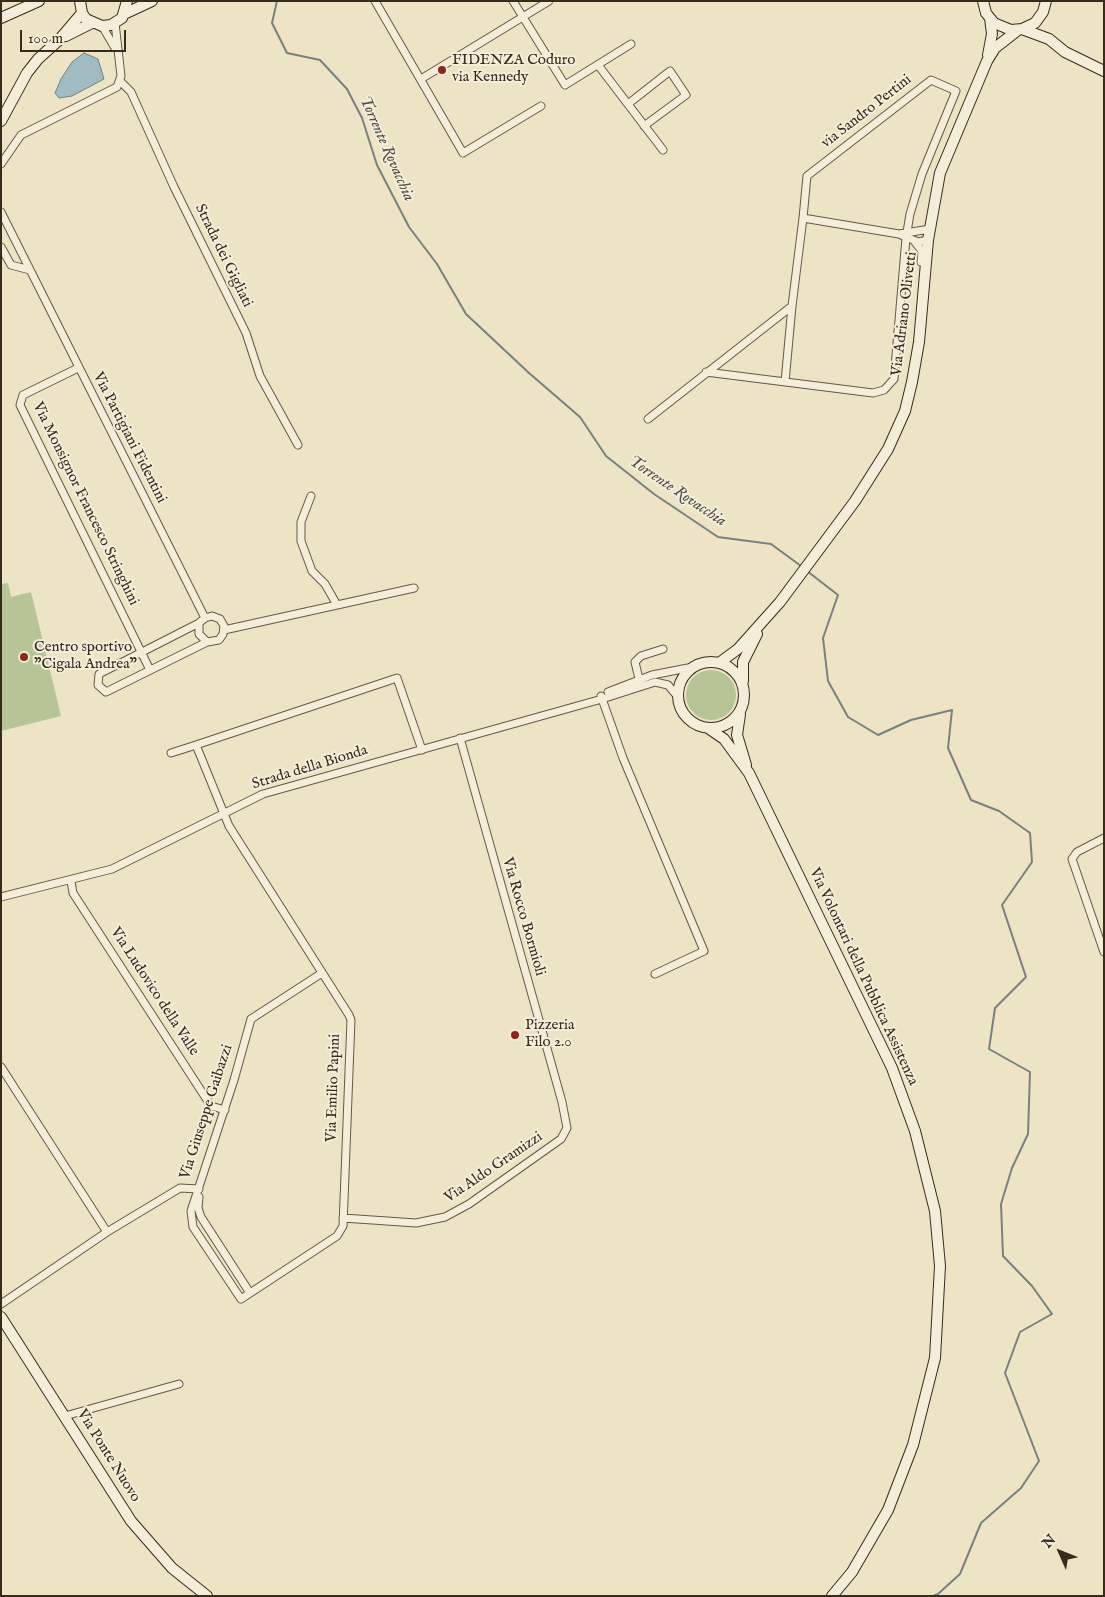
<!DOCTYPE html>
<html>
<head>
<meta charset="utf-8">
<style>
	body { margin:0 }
	#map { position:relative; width:1105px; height:1597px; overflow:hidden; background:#ede3c5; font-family:"IM FELL English",serif }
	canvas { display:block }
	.frame { position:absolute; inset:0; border:2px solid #392a1e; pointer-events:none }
	.north { position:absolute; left:1035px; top:1527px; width:50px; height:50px; -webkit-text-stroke:4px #f3edd9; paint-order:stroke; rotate:314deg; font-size:14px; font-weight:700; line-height:20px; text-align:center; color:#392a1e }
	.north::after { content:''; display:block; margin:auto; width:18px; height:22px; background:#392a1e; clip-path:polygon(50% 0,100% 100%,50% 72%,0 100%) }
	.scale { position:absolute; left:20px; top:30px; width:106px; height:22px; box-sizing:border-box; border:2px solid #392a1e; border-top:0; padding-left:6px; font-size:15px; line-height:18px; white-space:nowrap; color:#392a1e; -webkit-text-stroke:4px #f3edd9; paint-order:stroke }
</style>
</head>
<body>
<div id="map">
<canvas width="1105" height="1597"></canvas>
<div class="frame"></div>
<div class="north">N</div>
<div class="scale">100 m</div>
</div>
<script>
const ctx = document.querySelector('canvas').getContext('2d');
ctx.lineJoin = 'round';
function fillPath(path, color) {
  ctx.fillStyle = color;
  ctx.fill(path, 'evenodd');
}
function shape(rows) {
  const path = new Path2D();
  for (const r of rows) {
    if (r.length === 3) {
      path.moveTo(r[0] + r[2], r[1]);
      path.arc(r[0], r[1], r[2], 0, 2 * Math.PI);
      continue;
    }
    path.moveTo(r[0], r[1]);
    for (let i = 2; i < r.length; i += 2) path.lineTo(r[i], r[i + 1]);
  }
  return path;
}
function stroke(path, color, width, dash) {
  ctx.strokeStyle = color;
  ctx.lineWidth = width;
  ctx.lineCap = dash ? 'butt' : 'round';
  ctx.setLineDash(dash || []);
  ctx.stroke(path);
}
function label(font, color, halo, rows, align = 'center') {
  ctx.font = font + ' "IM FELL English",serif';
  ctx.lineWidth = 4;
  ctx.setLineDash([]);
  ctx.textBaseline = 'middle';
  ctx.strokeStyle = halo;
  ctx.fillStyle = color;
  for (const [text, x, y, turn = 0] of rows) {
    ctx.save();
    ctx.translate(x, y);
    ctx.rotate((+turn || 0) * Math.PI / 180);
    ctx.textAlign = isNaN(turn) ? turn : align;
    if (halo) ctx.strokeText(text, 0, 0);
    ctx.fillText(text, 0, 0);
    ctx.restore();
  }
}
fillPath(shape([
	[8,583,11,597,31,592,61,716,1,731,1,584],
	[711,695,25]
]), '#b6c496');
const water = shape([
	[84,53,98,59,104,79,72,96,59,98,55,93,61,79,72,62,84,53]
]);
fillPath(water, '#a0bbc1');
stroke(water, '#778180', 1);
stroke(shape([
	[277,1,272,23,287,53,320,60,347,89,362,118,377,165,409,227,437,264,466,314,529,373,580,417,606,456,654,494,718,537,771,544,801,566],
	[807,571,838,595,823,638,828,681,848,717,878,735,911,720,952,710,948,748,971,800,999,811,1030,833,1032,862,1002,905,1026,977,995,1008,989,1049,1030,1072,1028,1134,1012,1168,1001,1204,1003,1256,1032,1286,1052,1314,1020,1332,1005,1373,1039,1461,1021,1488,981,1523,960,1574,938,1594,933,1596]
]), '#778180', 2);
const street = shape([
	[375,1,463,153,541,106],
	[513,1,565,85,631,44],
	[102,26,115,48],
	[598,65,663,150],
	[421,79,549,1],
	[120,81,131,92,174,187,246,333,260,376,298,445],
	[628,104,670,71,686,95,644,126],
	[1,164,21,135,117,87,121,76,115,23],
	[1,212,205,618],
	[928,240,918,242,899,234,930,229],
	[915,242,922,251,921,262],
	[1,247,11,265,30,270],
	[78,368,23,395,20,405,150,670],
	[706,372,873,393,884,390,894,379,906,238,910,214,922,174,956,91,931,80,807,176,803,218],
	[785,382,792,306],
	[648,419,792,306,803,218,899,234],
	[311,496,301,522,301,541,312,571,325,584,337,605],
	[199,623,199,634,207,642,219,640,223,634,224,626,220,619,212,616,205,618,199,623,99,674,98,685,106,692,207,642],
	[224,630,414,588],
	[640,683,635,662,641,656,663,649],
	[608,692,652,675,693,667],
	[601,696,623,758,704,951,655,974],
	[171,753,196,745],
	[1104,838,1077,852,1072,859,1104,952],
	[71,881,73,893,211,1106,225,1110],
	[1,897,112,869,263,794,602,699,655,682,668,685,678,697],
	[322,973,251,1019,234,1080,191,1211,193,1227,241,1299,337,1236,343,1226,351,1020,349,1015,229,826,196,745,397,678,422,750],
	[1,1067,107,1232],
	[199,1197,198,1208,201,1217,250,1293],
	[343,1218,416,1223,445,1217,469,1204,561,1139,567,1128,562,1102,460,738],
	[1,1304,107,1232,180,1188,199,1189],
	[65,1416,179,1384]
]);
const secondary = shape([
	[80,1,82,13,86,19,102,26,111,25,122,18,127,1],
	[983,1,986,13,994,23,1011,30,1022,29,1035,23,1043,12,1046,1],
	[124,14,152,1],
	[1,18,39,1],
	[1022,29,1049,39,1065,52,1104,71],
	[66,36,92,23],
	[988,55,992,34,990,18],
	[1,121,27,73,38,59,59,40,82,13],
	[711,695,33],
	[719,663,738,649,780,602,855,501,888,449,905,411,912,382,919,342,928,240,940,173,987,61,995,48,1018,30],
	[743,681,743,662,757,634],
	[740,714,737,735,746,765],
	[708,728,724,739,749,773,892,1068,915,1131,935,1211,940,1266,935,1358,913,1445,888,1510,852,1572,832,1596],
	[1,1317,131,1521,172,1568,207,1596]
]);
stroke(street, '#665848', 9);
stroke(secondary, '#392a1e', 12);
stroke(street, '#f3edd9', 7);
stroke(secondary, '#f3edd9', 10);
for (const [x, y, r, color] of [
	[442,70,5,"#8f2418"],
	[24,657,5,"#8f2418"],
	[515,1035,5,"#8f2418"]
]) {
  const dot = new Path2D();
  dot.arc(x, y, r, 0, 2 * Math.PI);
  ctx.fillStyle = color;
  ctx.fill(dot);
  stroke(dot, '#f3edd9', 2);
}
label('15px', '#392a1e', '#f3edd9', [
	["FIDENZA Coduro",452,61],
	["via Kennedy",452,78],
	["Centro sportivo",34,648],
	["\"Cigala Andrea\"",34,665],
	["Pizzeria",525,1026],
	["Filo 2.0",525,1043]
], 'left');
label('15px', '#392a1e', '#f3edd9', [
	["via Sandro Pertini",867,112,-38],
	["Strada dei Gigliati",223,256,64],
	["Via Adriano Olivetti",905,314,-83],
	["Via Partigiani Fidentini",129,438,63],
	["Via Monsignor Francesco Stringhini",85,504,64],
	["Strada della Bionda",310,768,-17],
	["Via Rocco Bormioli",523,917,74],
	["Via Volontari della Pubblica Assistenza",863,977,65],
	["Via Ludovico della Valle",154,992,57],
	["Via Emilio Papini",334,1088,-88],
	["Via Giuseppe Gaibazzi",207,1112,-72],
	["Via Aldo Gramizzi",494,1168,-34],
	["Via Ponte Nuovo",108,1456,58]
]);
label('italic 16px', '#534e47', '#f3edd9', [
	["Torrente Rovacchia",386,149,66],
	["Torrente Rovacchia",677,492,34]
]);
</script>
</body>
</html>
